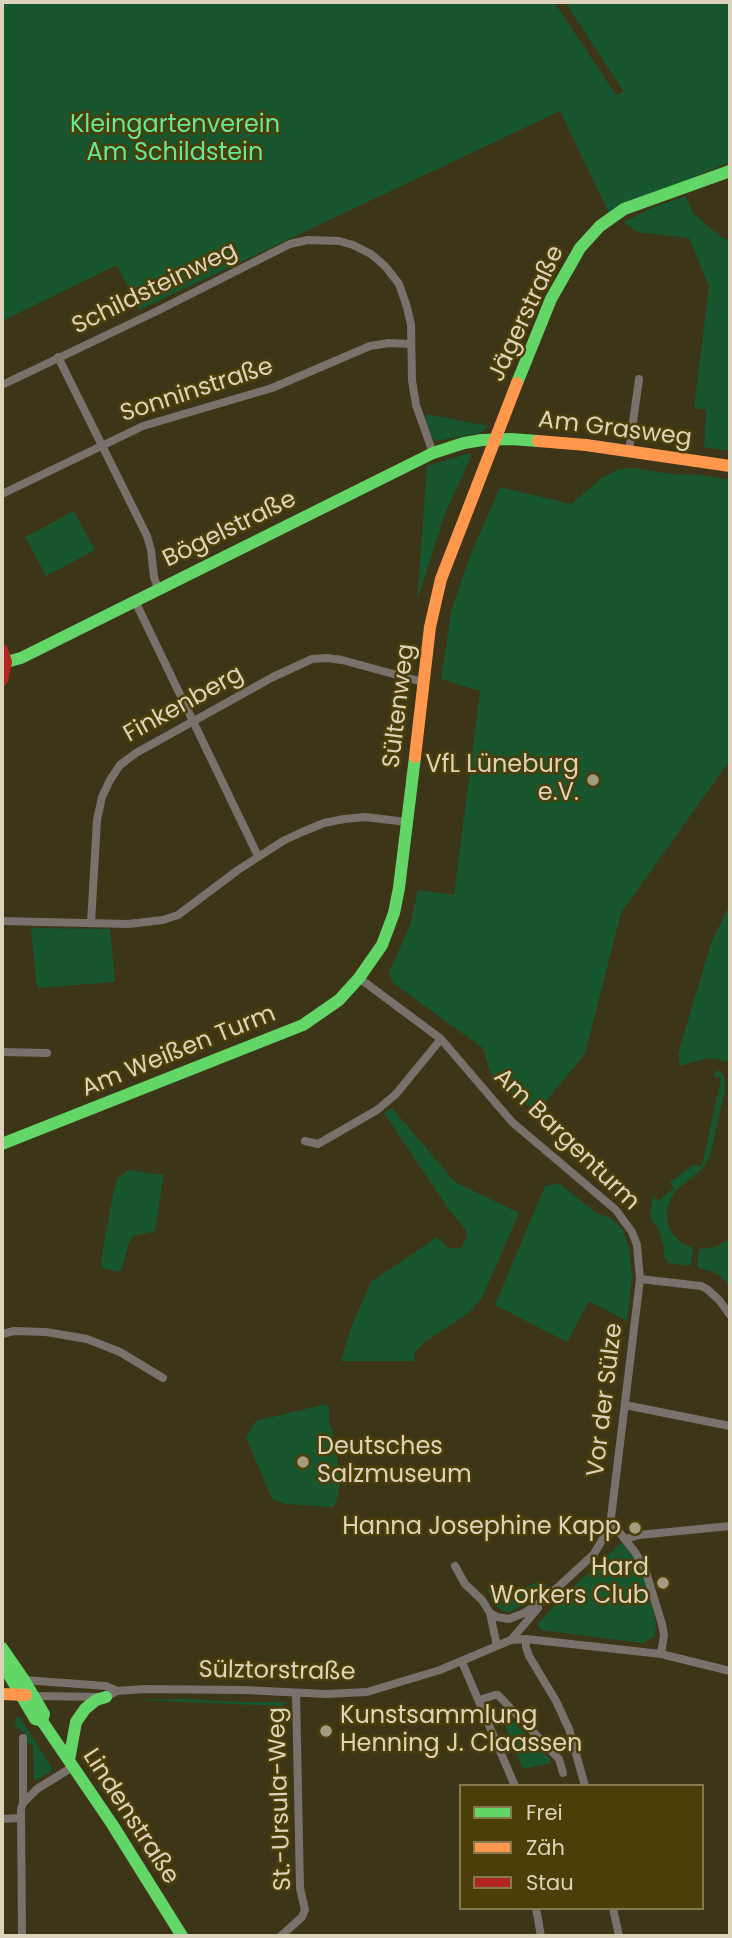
<!DOCTYPE html>
<html>
<head>
<meta charset="utf-8">
<style>
	body { margin:0 }
	#map { position:relative; width:732px; height:1938px; overflow:hidden; background:#3d3517; font-family:Poppins,sans-serif }
	canvas { display:block }
	.frame { position:absolute; inset:0; border:4px solid #dbd3ba; pointer-events:none }
	.legend { position:absolute; left:459px; top:1784px; width:245px; height:126px; box-sizing:border-box; background:#4c3e08; border:2px solid #857a4f; margin:0; padding:9px 12px; list-style:none; font-size:21px; color:#dbd3ba }
	.legend li { display:flex; align-items:center; gap:14px; height:35px }
	.legend b { width:35px; border:2px solid #857a4f }
</style>
</head>
<body>
<div id="map">
<canvas width="732" height="1938"></canvas>
<div class="frame"></div>
<ul class="legend">
<li><b style="height:9px;background:#63d668"></b>Frei</li>
<li><b style="height:9px;background:#ff974d"></b>Zäh</li>
<li><b style="height:9px;background:#b3261e"></b>Stau</li>
</ul>
</div>
<script>
const ctx = document.querySelector('canvas').getContext('2d');
ctx.lineJoin = 'round';
function fillPath(path, color) {
  ctx.fillStyle = color;
  ctx.fill(path, 'evenodd');
}
function shape(rows) {
  const path = new Path2D();
  for (const r of rows) {
    path.moveTo(r[0], r[1]);
    for (let i = 2; i < r.length; i += 2) path.lineTo(r[i], r[i + 1]);
  }
  return path;
}
function stroke(path, color, width, dash) {
  ctx.strokeStyle = color;
  ctx.lineWidth = width;
  ctx.lineCap = dash ? 'butt' : 'round';
  ctx.setLineDash(dash || []);
  ctx.stroke(path);
}
function label(font, color, halo, rows, align = 'center') {
  ctx.font = font + ' Poppins,sans-serif';
  ctx.lineWidth = 5;
  ctx.setLineDash([]);
  ctx.textBaseline = 'middle';
  ctx.strokeStyle = halo;
  ctx.fillStyle = color;
  for (const [text, x, y, turn = 0] of rows) {
    ctx.save();
    ctx.translate(x, y);
    ctx.rotate((+turn || 0) * Math.PI / 180);
    ctx.textAlign = isNaN(turn) ? turn : align;
    if (halo) ctx.strokeText(text, 0, 0);
    ctx.fillText(text, 0, 0);
    ctx.restore();
  }
}
fillPath(shape([
	[2,2,554,2,616,95,624,92,565,2,730,2,730,162,609,213,560,111,139,310,117,265,2,321],
	[686,196,693,213,721,237,730,242,730,451,704,447,706,410,694,408,709,286,689,238,637,232,624,222,654,207],
	[427,414,432,415,488,426,480,433,436,441,432,438,425,418],
	[470,453,471,457,445,513,417,601,427,466],
	[634,468,670,474,701,475,730,480,730,760,621,913,585,1054,536,1113,491,1075,483,1048,393,983,389,973,410,925,418,890,454,895,480,691,441,679,451,612,470,556,500,487,571,504,602,478,619,469],
	[74,511,95,550,46,576,25,537],
	[730,904,730,1062,709,1058,680,1066,678,1054,711,943],
	[31,928,110,929,115,982,37,988],
	[716,1071,720,1071,724,1076,725,1090,710,1157,701,1170,674,1192,667,1209,668,1225,673,1234,681,1243,693,1248,691,1264,688,1266,669,1263,664,1257,664,1247,659,1230,650,1216,653,1195,658,1201,674,1188,670,1182,693,1165,702,1166,721,1078,714,1076],
	[392,1108,455,1182,519,1213,481,1300,467,1314,423,1343,415,1353,414,1361,341,1361,352,1325,371,1282,437,1237,448,1248,456,1248,462,1247,467,1237,466,1230,450,1211,384,1113],
	[128,1170,164,1175,155,1231,133,1236,129,1243,122,1268,119,1272,102,1268,101,1259,113,1195,117,1179],
	[559,1183,596,1213,611,1218,623,1230,629,1248,632,1276,627,1321,589,1301,567,1342,495,1305,545,1186],
	[730,1238,730,1285,729,1285,716,1273,699,1268,697,1265,699,1249,716,1247],
	[326,1404,329,1407,329,1425,333,1431,334,1453,337,1455,340,1481,337,1499,333,1507,285,1504,272,1499,246,1437,256,1421],
	[621,1543,627,1545,642,1569,656,1623,655,1636,643,1643,541,1630,538,1624,561,1598],
	[537,1582,547,1585,527,1603,509,1612,503,1611,498,1608,486,1589,505,1591,521,1589],
	[186,1699,242,1702,288,1702,281,1706,136,1700],
	[19,1716,52,1768,51,1772,34,1781,33,1744,25,1743,25,1733,16,1727,15,1722,16,1718],
	[513,1721,550,1759,550,1763,523,1769,505,1725]
]), '#18562f');
stroke(shape([
	[58,357,147,536,151,550,154,577,158,589],
	[2,385,155,312,290,244,308,240,339,241,353,245,371,254,385,266,399,284,407,307,411,325,412,380,416,405,433,453],
	[629,451,639,379],
	[2,494,143,426,272,388,370,346,389,343,411,344],
	[135,601,258,856],
	[2,921,128,924,163,920,178,915,238,870,283,841,302,832,324,823,344,819,365,817,407,822],
	[91,923,97,820,102,797,110,780,120,765,136,753,273,677,312,659,327,658,342,660,423,682],
	[359,978,441,1039,512,1122,616,1210,632,1232,637,1245,640,1279,610,1526,594,1554,545,1599,524,1613,509,1619,497,1617,490,1613],
	[2,1052,47,1053],
	[305,1141,318,1144,377,1110,396,1094,441,1039],
	[640,1279,701,1286,707,1289,719,1300,730,1315],
	[2,1334,14,1331,46,1332,87,1339,120,1352,163,1378],
	[625,1405,730,1426],
	[610,1526,620,1533,635,1552,645,1569,662,1624,664,1635,661,1654],
	[625,1539,639,1535,730,1526],
	[455,1566,465,1584,482,1600,490,1613,497,1646],
	[526,1639,526,1647,529,1656,556,1701,569,1729,585,1786],
	[511,1640,538,1608],
	[462,1662,515,1786],
	[24,1680,106,1686,117,1691],
	[33,1696,106,1697,117,1691,144,1689,244,1690,326,1694,367,1692,440,1670,511,1640,526,1639,661,1654,730,1671],
	[479,1700,495,1695,498,1695,559,1759,563,1773],
	[23,1803,37,1789,74,1766],
	[2,1819,21,1818],
	[536,1908,541,1936],
	[613,1908,619,1936],
	[22,1936,21,1809,23,1803,23,1738],
	[281,1936,302,1917,305,1910,300,1888,296,1693]
]), '#78716c', 8);
stroke(shape([
	[517,383,551,299,580,248,600,226,624,209,730,171],
	[6,662,21,658,433,453,464,443,482,440,511,439,538,441],
	[2,1144,303,1025,339,1000,359,978,382,945,394,913,399,888,415,757],
	[2,1648,24,1680,44,1714,42,1721,112,1824,182,1936],
	[2,1663,35,1719,42,1721],
	[69,1760,76,1722,85,1709,96,1700,106,1697]
]), '#63d668', 12);
stroke(shape([
	[538,441,586,445,730,466],
	[415,757,430,627,441,579,517,383],
	[2,1694,26,1695]
]), '#ff974d', 12);
stroke(shape([
	[2,650,6,662,2,680]
]), '#b3261e', 12);
for (const [x, y, r, color] of [
	[593,780,7,"#a49c81"],
	[303,1462,7,"#a49c81"],
	[635,1528,7,"#a49c81"],
	[663,1583,7,"#a49c81"],
	[326,1731,7,"#a49c81"]
]) {
  const dot = new Path2D();
  dot.arc(x, y, r, 0, 2 * Math.PI);
  ctx.fillStyle = color;
  ctx.fill(dot);
  stroke(dot, '#4c3e08', 2.5);
}
label('24px', '#64e798', '#4c3e08', [
	["Kleingartenverein",175,126],
	["Am Schildstein",175,154]
]);
label('24px', '#dbd3ba', '#4c3e08', [
	["Schildsteinweg",155,289,-26],
	["Jägerstraße",527,314,-65],
	["Sonninstraße",197,391,-18],
	["Am Grasweg",615,430,7],
	["Bögelstraße",230,530,-26],
	["Finkenberg",184,705,-29],
	["Sültenweg",400,706,-83],
	["Am Weißen Turm",179,1052,-22],
	["Am Bargenturm",566,1140,44],
	["Vor der Sülze",606,1400,-83],
	["Sülztorstraße",277,1672,1],
	["St.-Ursula-Weg",281,1799,-92],
	["Lindenstraße",130,1817,57]
]);
label('24px', '#dbd3ba', '#4c3e08', [
	["VfL Lüneburg",579,766],
	["e.V.",579,794],
	["Deutsches",317,1448,"left"],
	["Salzmuseum",317,1476,"left"],
	["Hanna Josephine Kapp",621,1528],
	["Hard",649,1569],
	["Workers Club",649,1597],
	["Kunstsammlung",340,1717,"left"],
	["Henning J. Claassen",340,1745,"left"]
], 'right');
</script>
</body>
</html>
